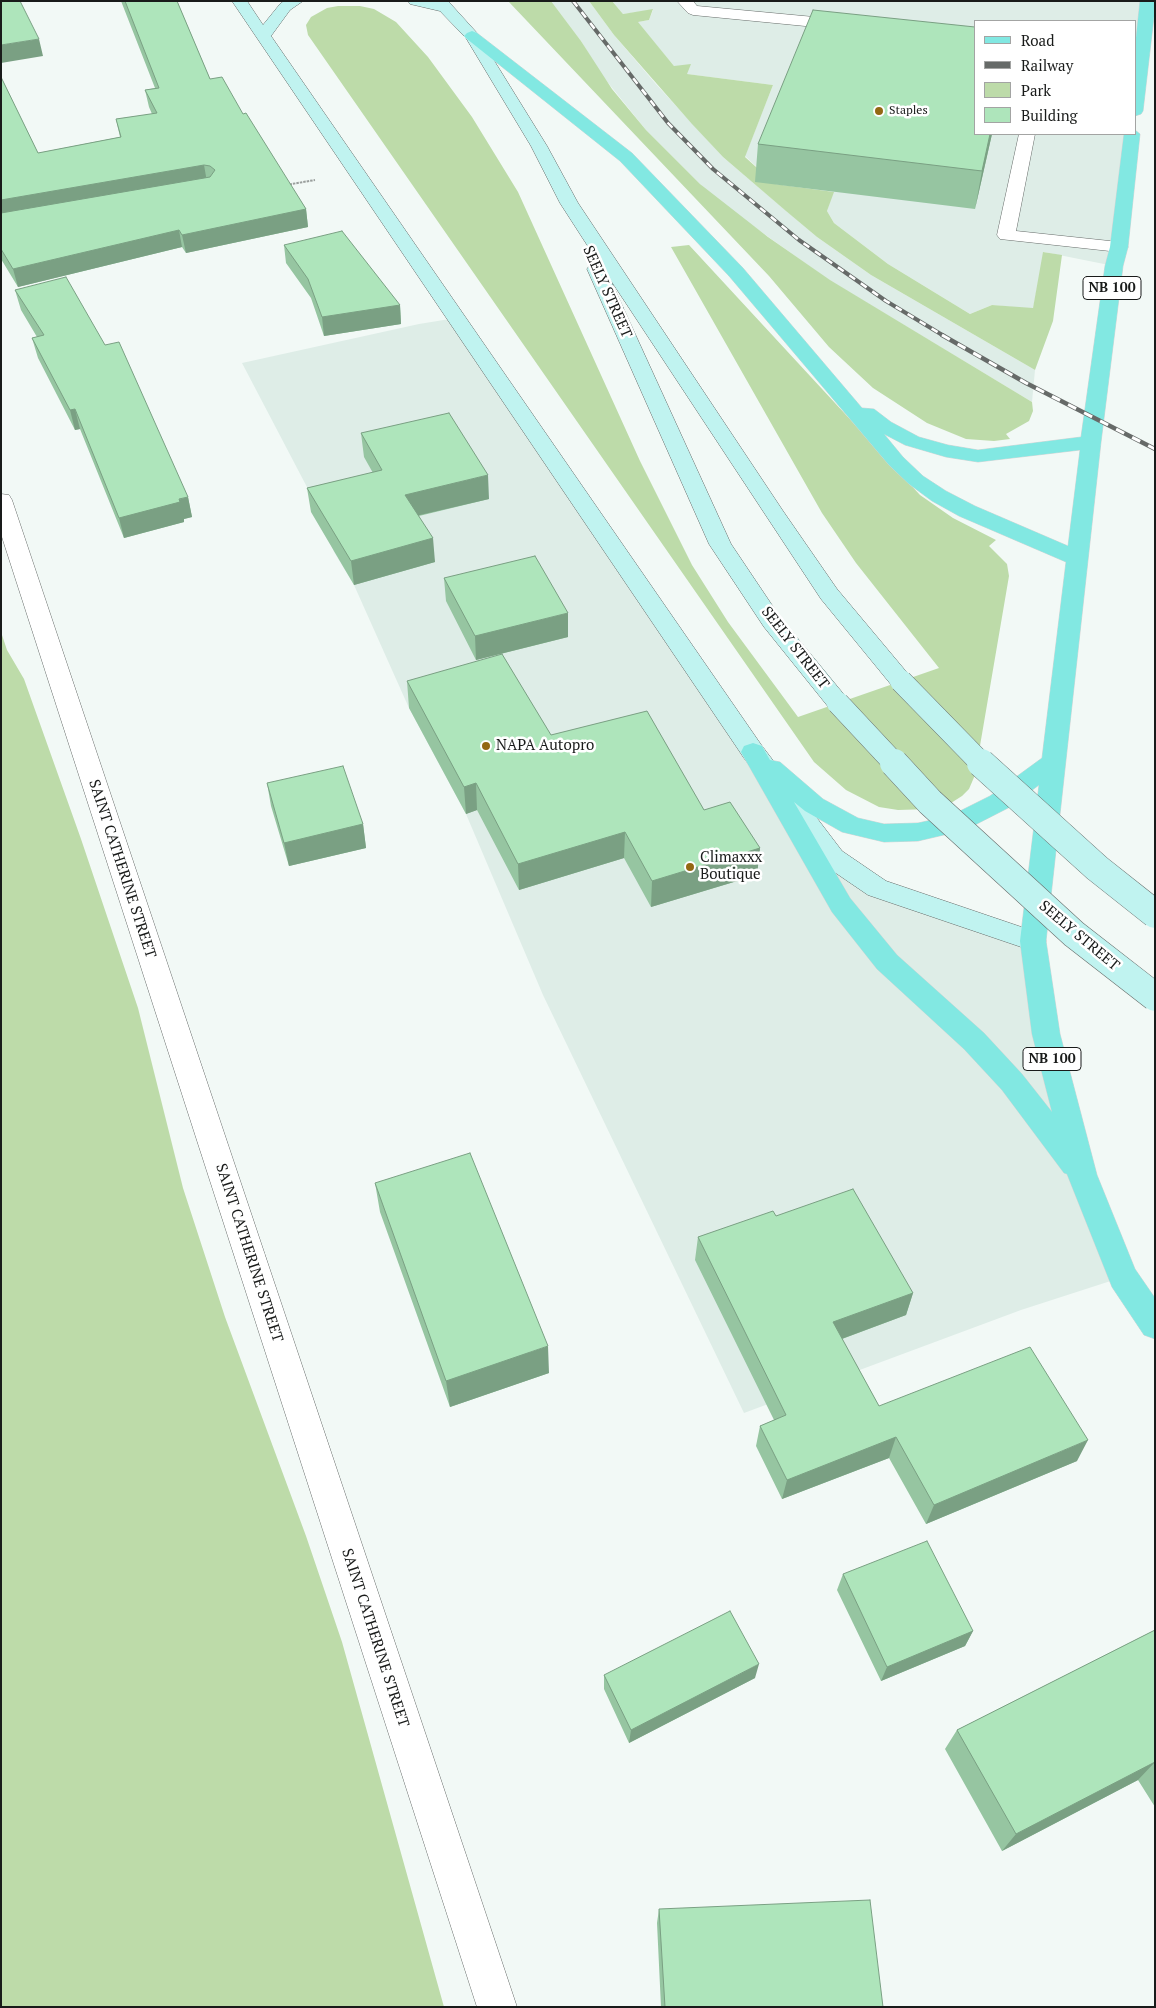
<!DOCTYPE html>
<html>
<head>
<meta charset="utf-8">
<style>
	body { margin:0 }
	#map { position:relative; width:1156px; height:2008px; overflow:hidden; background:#f2f9f6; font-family:"PT Serif",serif }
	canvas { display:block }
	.frame { position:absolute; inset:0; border:2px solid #191b1a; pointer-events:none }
	.legend { position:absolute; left:974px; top:20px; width:162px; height:115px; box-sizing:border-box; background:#fff; border:1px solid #a3a4a3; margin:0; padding:6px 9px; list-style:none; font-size:15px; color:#191b1a }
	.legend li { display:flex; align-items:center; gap:10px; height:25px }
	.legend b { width:25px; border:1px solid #a3a4a3 }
</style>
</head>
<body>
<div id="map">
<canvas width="1156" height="2008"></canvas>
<div class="frame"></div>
<ul class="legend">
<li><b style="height:6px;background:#82e8e2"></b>Road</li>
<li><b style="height:6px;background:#666a68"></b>Railway</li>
<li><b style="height:14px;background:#bddba9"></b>Park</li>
<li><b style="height:14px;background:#aee5bb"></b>Building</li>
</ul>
</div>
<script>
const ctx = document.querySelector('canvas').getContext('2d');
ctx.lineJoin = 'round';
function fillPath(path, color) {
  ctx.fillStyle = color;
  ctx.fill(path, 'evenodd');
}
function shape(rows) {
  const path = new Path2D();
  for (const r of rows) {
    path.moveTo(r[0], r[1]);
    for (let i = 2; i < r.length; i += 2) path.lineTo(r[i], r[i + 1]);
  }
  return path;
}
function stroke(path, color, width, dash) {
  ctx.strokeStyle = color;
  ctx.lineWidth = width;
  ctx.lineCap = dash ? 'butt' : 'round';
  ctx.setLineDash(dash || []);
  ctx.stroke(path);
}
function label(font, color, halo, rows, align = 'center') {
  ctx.font = font + ' "PT Serif",serif';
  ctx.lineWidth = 5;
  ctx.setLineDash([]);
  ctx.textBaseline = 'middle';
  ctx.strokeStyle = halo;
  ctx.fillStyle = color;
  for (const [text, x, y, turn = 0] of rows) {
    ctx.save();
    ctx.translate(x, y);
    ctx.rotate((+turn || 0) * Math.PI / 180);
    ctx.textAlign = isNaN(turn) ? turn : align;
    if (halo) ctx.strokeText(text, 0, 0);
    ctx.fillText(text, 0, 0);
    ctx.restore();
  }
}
fillPath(shape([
	[551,1,589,1,614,35,655,83,723,157,817,237,871,275,1035,370,1032,402,829,280,722,204,700,184,646,130,601,74,581,41],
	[612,1,1148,1,1135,111,1135,21,975,21,975,134,1132,134,1119,247,1114,266,1044,252,1033,309,992,305,970,314,888,264,834,223,827,211,833,192,775,184,745,156,773,85,686,74,674,66,637,22,649,20,653,10,623,14],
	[456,318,833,858,877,888,1033,941,1123,1277,1021,1310,744,1413,543,995,466,814,409,708,354,585,334,552,319,510,242,363,419,324]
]), '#deede7');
fillPath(shape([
	[508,1,551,1,581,41,612,89,646,130,700,184,768,237,830,280,1032,402,1033,411,1029,421,1006,434,1010,439,994,441,966,439,927,423,873,388,829,347,769,276],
	[589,1,612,1,623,14,653,9,649,20,638,22,674,66,691,64,687,74,773,85,745,157,775,184,834,192,827,211,834,223,888,264,970,314,992,305,1033,308,1043,252,1062,255,1053,321,1035,370,871,275,817,237,786,211,723,157,692,124,614,35],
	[338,6,360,6,374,9,396,22,428,57,472,117,518,192,640,461,692,565,728,622,798,717,939,668,856,563,822,513,671,247,689,245,920,495,953,518,996,540,989,546,1007,564,1009,576,975,775,969,789,962,796,951,803,931,809,898,810,879,807,846,790,814,762,308,35,306,25,311,17,327,8],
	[1,632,7,650,24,679,81,839,138,1008,183,1188,225,1317,306,1536,342,1642,444,2007,1,2007]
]), '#bddba9');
const lane = shape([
	[677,1,693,1,697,6,846,20,851,22,854,25,851,28,846,30,693,15,688,13,677,1],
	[1019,134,1035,134,1016,231,1119,242,1125,243,1128,247,1125,251,1119,252,1000,239,997,235,1019,134]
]);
const street = shape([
	[1,494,9,495,12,500,517,2007,477,2007,1,534,1,494]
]);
const secondary = shape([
	[232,1,247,1,263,25,280,4,284,1,303,1,290,10,271,36,762,746,842,851,886,881,1042,934,1046,941,1042,948,1033,951,868,895,824,865,744,758,232,1],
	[408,1,448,1,477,33,547,146,578,203,783,511,837,589,909,675,913,681,909,687,901,689,893,687,821,599,610,279,731,544,780,617,846,697,850,703,846,709,838,711,830,709,764,627,709,544,587,269,590,265,600,265,560,203,531,146,466,38,440,11,410,4,408,1]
]);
const primary = shape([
	[1140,1,1155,1,1155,8,1143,111,1141,114,1135,116,1135,47,1140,1],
	[472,31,477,33,632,153,743,268,862,408,874,409,891,422,919,437,948,445,978,450,1081,437,1105,266,1110,247,1124,134,1135,134,1135,130,1140,134,1128,247,1123,266,1101,442,1046,941,1060,1034,1097,1175,1135,1269,1155,1298,1155,1339,1144,1335,1112,1287,1067,1174,1064,1173,1002,1090,964,1049,877,969,832,912,741,752,744,746,753,743,762,746,770,760,780,762,823,799,858,818,884,824,918,823,950,816,990,796,1042,758,1066,562,959,516,932,501,909,484,889,465,729,276,620,161,467,39,464,36,467,33,472,31],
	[884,434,905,445,946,457,978,462,1080,450,1068,546,975,506,946,491,923,476,903,457,884,434],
	[1039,785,1020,941,1032,1034,1052,1112,1022,1074,984,1033,897,955,850,898,794,802,805,811,842,832,884,842,918,841,965,830,1008,808,1039,785]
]);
stroke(lane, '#676c6a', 1);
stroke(street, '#676c6a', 1);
stroke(secondary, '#676c6a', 1);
stroke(primary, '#d6d6d6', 1);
stroke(shape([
	[286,185,315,180]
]), '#9a9f9d', 2, [2.5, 1]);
fillPath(lane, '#fff');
fillPath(street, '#fff');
fillPath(secondary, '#c0f3f0');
fillPath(primary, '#82e8e2');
const railFar1 = shape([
	[573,1,668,123,713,169,799,240,886,301,944,336]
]);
const rail = shape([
	[942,335,1026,383,1155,449]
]);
stroke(railFar1, '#666a68', 4);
stroke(rail, '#666a68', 4.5);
stroke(railFar1, '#fff', 2.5, [7]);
stroke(rail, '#fff', 3, [9]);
const secondaryBridgeFar1 = shape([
	[901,681,982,764],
	[838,703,895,764]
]);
const secondaryBridge = shape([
	[894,763,930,802,1074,934,1155,997],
	[981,763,1097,868,1155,914]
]);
stroke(secondaryBridgeFar1, '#676c6a', 23, []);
stroke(secondaryBridge, '#676c6a', 29, []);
stroke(secondaryBridgeFar1, '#c0f3f0', 22);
stroke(secondaryBridge, '#c0f3f0', 28);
fillPath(shape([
	[121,1,177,1,210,79,243,114,306,209,308,227,186,253,182,247,18,287,1,259,1,77,38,153,120,137,116,119,152,114,149,107,145,90,155,88],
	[992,134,975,209,755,182,758,144],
	[284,245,400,305,401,324,324,336,311,298,286,263],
	[15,290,188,497,192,517,184,519,184,522,124,538,80,429,75,430,38,358,32,338,37,337,21,310],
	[361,433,489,499,419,516,435,562,354,585,311,512,307,488,373,473,364,457],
	[444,578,568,637,476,660,446,601],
	[407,681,551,735,704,810,760,848,757,875,651,907,624,858,519,890,477,810,466,814,409,708],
	[267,783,363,824,366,848,289,866,271,806],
	[375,1183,549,1373,450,1407,380,1212],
	[776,1216,913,1293,906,1315,842,1339,879,1406,1077,1461,926,1524,889,1458,782,1499,756,1446,760,1426,774,1420,695,1260,698,1237],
	[843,1574,973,1631,965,1646,881,1681,837,1590],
	[1155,1630,1155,1807,1138,1780,1002,1851,945,1749,957,1730],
	[604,1675,755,1678,629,1743,604,1689],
	[659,1909,883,2007,661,2007,657,1923]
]), '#96c5a1');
fillPath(shape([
	[39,39,43,56,1,63,1,45],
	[990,134,992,134,975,209,982,171],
	[204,165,207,182,1,218,1,200],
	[306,209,308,227,186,253,182,235],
	[179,230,182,247,18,287,13,269],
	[400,305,401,324,324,336,322,317],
	[75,409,80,429,75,430,70,410],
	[488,475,489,499,407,518,405,495],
	[188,497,192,517,184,519,184,522,124,538,119,518],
	[433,538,435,562,354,585,351,561],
	[568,613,568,637,476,660,475,636],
	[476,783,477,810,466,814,464,787],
	[363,824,366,848,289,866,284,843],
	[625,832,624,858,519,890,518,864],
	[760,848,757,875,651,907,652,881],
	[913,1293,906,1315,828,1344,833,1322],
	[548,1346,549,1373,450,1407,446,1381],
	[896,1437,889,1458,782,1499,787,1480],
	[1088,1440,1077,1461,926,1524,934,1505],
	[973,1631,965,1646,881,1681,887,1667],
	[759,1664,755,1678,629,1743,631,1730],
	[1155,1762,1138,1780,1002,1851,1016,1834]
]), '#7aa083');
const building = shape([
	[1,1,20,1,39,39,1,45,1,1],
	[125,1,177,1,210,79,222,77,243,114,246,113,306,209,182,235,179,230,13,269,1,249,1,213,210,177,215,170,210,166,204,165,1,200,1,77,38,153,121,137,116,119,157,113,145,90,159,88,125,1],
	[813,10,975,27,975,134,990,134,982,171,758,144,813,10],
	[342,231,400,305,322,317,308,279,284,245,342,231],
	[66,277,105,345,119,342,188,497,179,499,180,502,119,518,75,409,70,410,32,338,44,335,15,290,66,277],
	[449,413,488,475,405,495,433,538,351,561,307,488,382,470,361,433,449,413],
	[535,556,568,613,475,636,444,578,535,556],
	[502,654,551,735,647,711,704,810,730,802,760,848,652,881,625,832,518,864,476,783,464,787,407,681,502,654],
	[343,766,363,824,284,843,267,783,343,766],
	[470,1153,548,1346,446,1381,375,1183,470,1153],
	[853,1189,913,1293,833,1322,879,1406,1030,1347,1088,1440,934,1505,896,1437,787,1480,760,1426,786,1415,698,1237,773,1211,776,1216,853,1189],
	[927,1541,973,1631,887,1667,843,1574,927,1541],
	[730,1611,759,1664,631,1730,604,1675,730,1611],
	[1155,1630,1155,1762,1016,1834,957,1730,1155,1630],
	[870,1900,883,2007,665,2007,659,1909,870,1900]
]);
fillPath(building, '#aee5bb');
stroke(building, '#7aa083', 1);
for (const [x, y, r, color] of [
	[879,111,5,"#936813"],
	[486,746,5,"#936813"],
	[690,867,5,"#936813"]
]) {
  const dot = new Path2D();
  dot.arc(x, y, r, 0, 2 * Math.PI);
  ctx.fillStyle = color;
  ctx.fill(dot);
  stroke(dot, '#fff', 2);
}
label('12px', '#191b1a', '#fff', [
	["Staples",889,111]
], 'left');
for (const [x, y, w] of [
	[1112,288,58],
	[1052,1059,58]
]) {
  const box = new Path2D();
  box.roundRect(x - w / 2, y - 11.5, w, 23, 4);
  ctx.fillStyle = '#fff';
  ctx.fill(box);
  stroke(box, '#191b1a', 1);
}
label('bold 14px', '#191b1a', null, [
	["NB 100",1112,288],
	["NB 100",1052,1059]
]);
label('15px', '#191b1a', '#fff', [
	["SEELY STREET",607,292,66],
	["SEELY STREET",795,648,52],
	["SAINT CATHERINE STREET",122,869,72],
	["SEELY STREET",1079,936,40],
	["SAINT CATHERINE STREET",249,1253,72],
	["SAINT CATHERINE STREET",375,1638,72]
]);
label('15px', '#191b1a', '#fff', [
	["NAPA Autopro",496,746],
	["Climaxxx",700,858],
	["Boutique",700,875]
], 'left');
</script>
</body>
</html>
